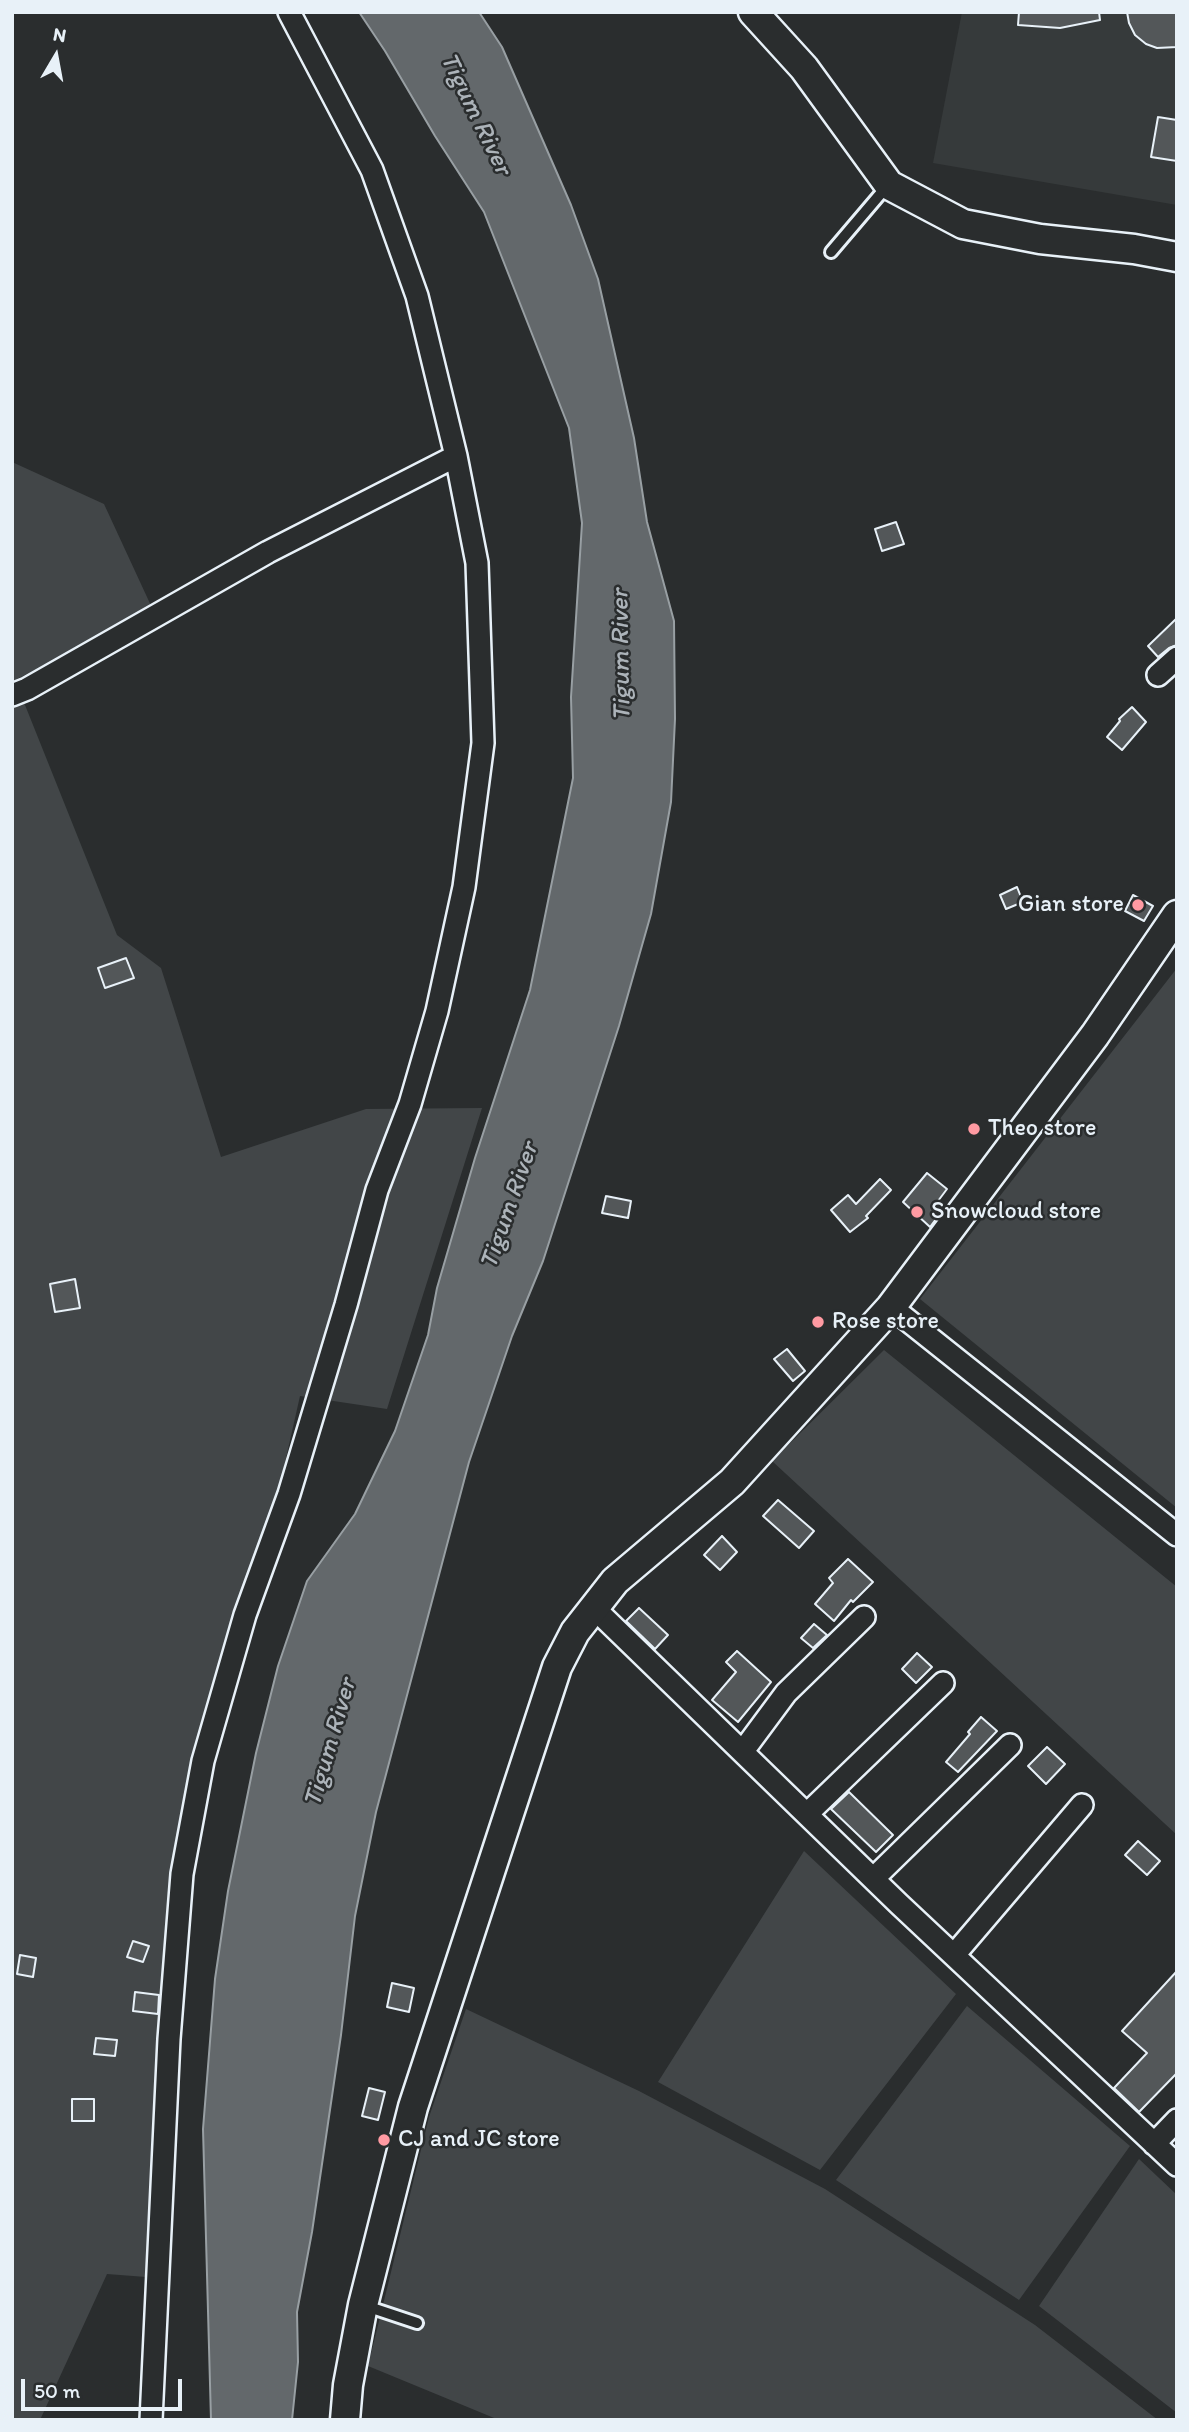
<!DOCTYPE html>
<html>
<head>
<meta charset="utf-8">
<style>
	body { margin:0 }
	#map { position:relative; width:1189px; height:2432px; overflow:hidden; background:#2a2d2e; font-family:Itim,sans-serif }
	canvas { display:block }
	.frame { position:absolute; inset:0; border:14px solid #e8f1f8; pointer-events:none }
	.north { position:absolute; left:21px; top:21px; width:70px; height:70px; -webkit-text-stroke:5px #2a2d2e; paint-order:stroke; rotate:10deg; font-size:19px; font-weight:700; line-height:28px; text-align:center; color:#e8f1f8 }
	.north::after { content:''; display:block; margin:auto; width:24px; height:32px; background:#e8f1f8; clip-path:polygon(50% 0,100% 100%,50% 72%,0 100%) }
	.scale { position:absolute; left:21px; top:2379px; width:161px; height:32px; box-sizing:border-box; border:4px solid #e8f1f8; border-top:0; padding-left:9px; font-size:21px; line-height:24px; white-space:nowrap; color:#e8f1f8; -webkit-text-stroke:5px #2a2d2e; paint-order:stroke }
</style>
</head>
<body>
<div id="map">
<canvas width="1189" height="2432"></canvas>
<div class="frame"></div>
<div class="north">N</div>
<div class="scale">50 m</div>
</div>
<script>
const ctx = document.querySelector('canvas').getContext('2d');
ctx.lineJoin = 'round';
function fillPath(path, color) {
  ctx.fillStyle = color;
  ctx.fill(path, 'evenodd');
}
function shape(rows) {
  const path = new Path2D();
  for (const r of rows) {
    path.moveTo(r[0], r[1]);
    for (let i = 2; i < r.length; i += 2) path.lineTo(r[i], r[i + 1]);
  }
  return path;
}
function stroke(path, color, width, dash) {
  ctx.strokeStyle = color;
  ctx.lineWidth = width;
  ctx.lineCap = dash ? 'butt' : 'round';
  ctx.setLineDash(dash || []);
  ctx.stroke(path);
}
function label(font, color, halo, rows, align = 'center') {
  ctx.font = font + ' Itim,sans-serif';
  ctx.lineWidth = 5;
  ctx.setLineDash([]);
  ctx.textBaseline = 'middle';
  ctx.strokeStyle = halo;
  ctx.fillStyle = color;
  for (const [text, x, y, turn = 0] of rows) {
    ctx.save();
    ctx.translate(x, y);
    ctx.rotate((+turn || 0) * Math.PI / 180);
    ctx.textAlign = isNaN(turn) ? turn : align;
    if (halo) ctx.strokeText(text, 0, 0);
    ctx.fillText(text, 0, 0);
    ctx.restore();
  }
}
fillPath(shape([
	[962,12,1177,12,1177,205,933,163]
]), '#363a3b');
fillPath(shape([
	[12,462,104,504,153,610,15,680,117,935,161,968,221,1157,366,1109,482,1108,387,1409,300,1396,279,1489,236,1610,193,1757,175,1869,146,2277,107,2274,40,2420,12,2420],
	[1177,968,1177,1508,920,1299],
	[884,1350,1177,1587,1177,1835,772,1461],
	[804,1851,956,1994,820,2170,658,2082],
	[967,2006,1130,2146,1019,2300,836,2180],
	[466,2009,639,2091,825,2189,1035,2325,1158,2420,499,2420,368,2366,429,2117],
	[1139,2159,1177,2195,1177,2413,1039,2306]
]), '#424648');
const water = shape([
	[359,12,479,12,502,47,571,205,598,279,634,438,647,522,674,621,675,719,671,802,651,914,619,1026,543,1261,512,1336,469,1462,376,1812,355,1916,341,2035,312,2232,297,2312,298,2362,292,2420,211,2420,203,2129,215,1979,228,1891,256,1753,278,1666,307,1581,355,1514,395,1431,428,1335,437,1288,475,1158,530,990,573,778,571,697,582,523,569,428,484,212,435,136,385,51,359,12]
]);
fillPath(water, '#63686b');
stroke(water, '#989fa3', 2);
const building = shape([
	[1019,12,1099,12,1100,20,1060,28,1018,25,1019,12],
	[1127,12,1177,12,1177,47,1157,48,1146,44,1135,35,1129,23,1127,12],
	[1158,117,1177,120,1177,161,1151,157,1158,117],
	[896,522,904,544,882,551,875,529,896,522],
	[1177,618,1177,645,1169,648,1158,657,1148,646,1177,618],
	[1132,707,1146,722,1122,750,1107,737,1120,721,1119,719,1132,707],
	[1017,887,1023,902,1006,909,1000,895,1017,887],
	[1133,895,1153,906,1144,921,1125,911,1133,895],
	[126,958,134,978,105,988,98,968,126,958],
	[927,1173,947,1189,935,1205,942,1211,930,1227,903,1202,927,1173],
	[880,1179,891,1190,866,1216,868,1218,850,1232,831,1210,848,1195,856,1204,880,1179],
	[606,1196,631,1201,628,1218,602,1213,606,1196],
	[75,1279,80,1308,55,1312,50,1284,75,1279],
	[787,1349,805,1371,793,1381,774,1359,787,1349],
	[778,1500,814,1531,799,1548,763,1516,778,1500],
	[722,1536,737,1552,720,1570,704,1555,722,1536],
	[848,1559,873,1582,853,1602,851,1600,834,1621,815,1604,833,1583,829,1578,848,1559],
	[639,1608,668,1635,655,1649,626,1621,639,1608],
	[814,1624,827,1635,813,1648,801,1638,814,1624],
	[737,1651,771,1682,738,1722,712,1700,736,1672,726,1662,737,1651],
	[917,1653,932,1667,916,1683,902,1669,917,1653],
	[981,1717,997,1731,958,1772,946,1762,970,1734,968,1732,981,1717],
	[1047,1747,1065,1764,1046,1784,1028,1766,1047,1747],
	[849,1792,893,1835,876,1852,831,1809,849,1792],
	[1138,1841,1160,1861,1147,1875,1125,1855,1138,1841],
	[133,1941,149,1946,143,1962,127,1957,133,1941],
	[20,1955,36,1958,33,1977,17,1974,20,1955],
	[1177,1971,1177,2073,1139,2112,1114,2088,1147,2053,1122,2031,1177,1971],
	[392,1983,414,1988,409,2012,387,2007,392,1983],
	[135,1992,159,1995,158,2014,133,2011,135,1992],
	[96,2038,117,2040,115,2056,94,2054,96,2038],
	[369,2088,385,2092,378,2120,362,2116,369,2088],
	[72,2099,94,2099,94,2121,72,2121,72,2099]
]);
fillPath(building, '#535759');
stroke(building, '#e8f1f8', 2);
const service = shape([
	[831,252,888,185],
	[363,2305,417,2323]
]);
const minor = shape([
	[1158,675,1177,658],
	[12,695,27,689,268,552,456,456],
	[891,1307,1177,1535],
	[593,1607,899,1904,1177,2165],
	[743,1751,786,1693,864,1617],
	[807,1814,943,1683],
	[874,1878,1010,1745],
	[954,1955,1082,1805],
	[1154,2144,1177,2120],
	[151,2420,169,2039,182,1874,203,1761,245,1615,289,1494,346,1305,377,1190,410,1104,437,1011,464,887,483,743,477,563,456,456,417,296,372,170,289,12]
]);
const tertiary = shape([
	[753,12,804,68,889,185,963,224,1040,239,1134,249,1177,257],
	[345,2420,348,2385,363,2305,413,2107,557,1667,575,1632,615,1581,732,1482,891,1307,1095,1035,1177,915]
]);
stroke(service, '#e8f1f8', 16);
stroke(minor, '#e8f1f8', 26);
stroke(tertiary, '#e8f1f8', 33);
stroke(service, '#2a2d2e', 10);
stroke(minor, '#2a2d2e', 21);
stroke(tertiary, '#2a2d2e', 28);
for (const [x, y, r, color] of [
	[1138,905,7,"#ff9aa2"],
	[974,1129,7,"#ff9aa2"],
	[917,1212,7,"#ff9aa2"],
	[818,1322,7,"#ff9aa2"],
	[384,2140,7,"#ff9aa2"]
]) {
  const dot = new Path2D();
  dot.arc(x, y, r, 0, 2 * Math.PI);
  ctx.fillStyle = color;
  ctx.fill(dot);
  stroke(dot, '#2a2d2e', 2.5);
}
label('24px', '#e8f1f8', '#2a2d2e', [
	["Gian store",1124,905,"right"],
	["Theo store",988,1129],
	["Snowcloud store",931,1212],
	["Rose store",832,1322],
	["CJ and JC store",398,2140]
], 'left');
label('italic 26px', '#acb3b9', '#2a2d2e', [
	["Tigum River",475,114,64],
	["Tigum River",622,655,-91],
	["Tigum River",510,1206,-71],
	["Tigum River",331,1743,-74]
]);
</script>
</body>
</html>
